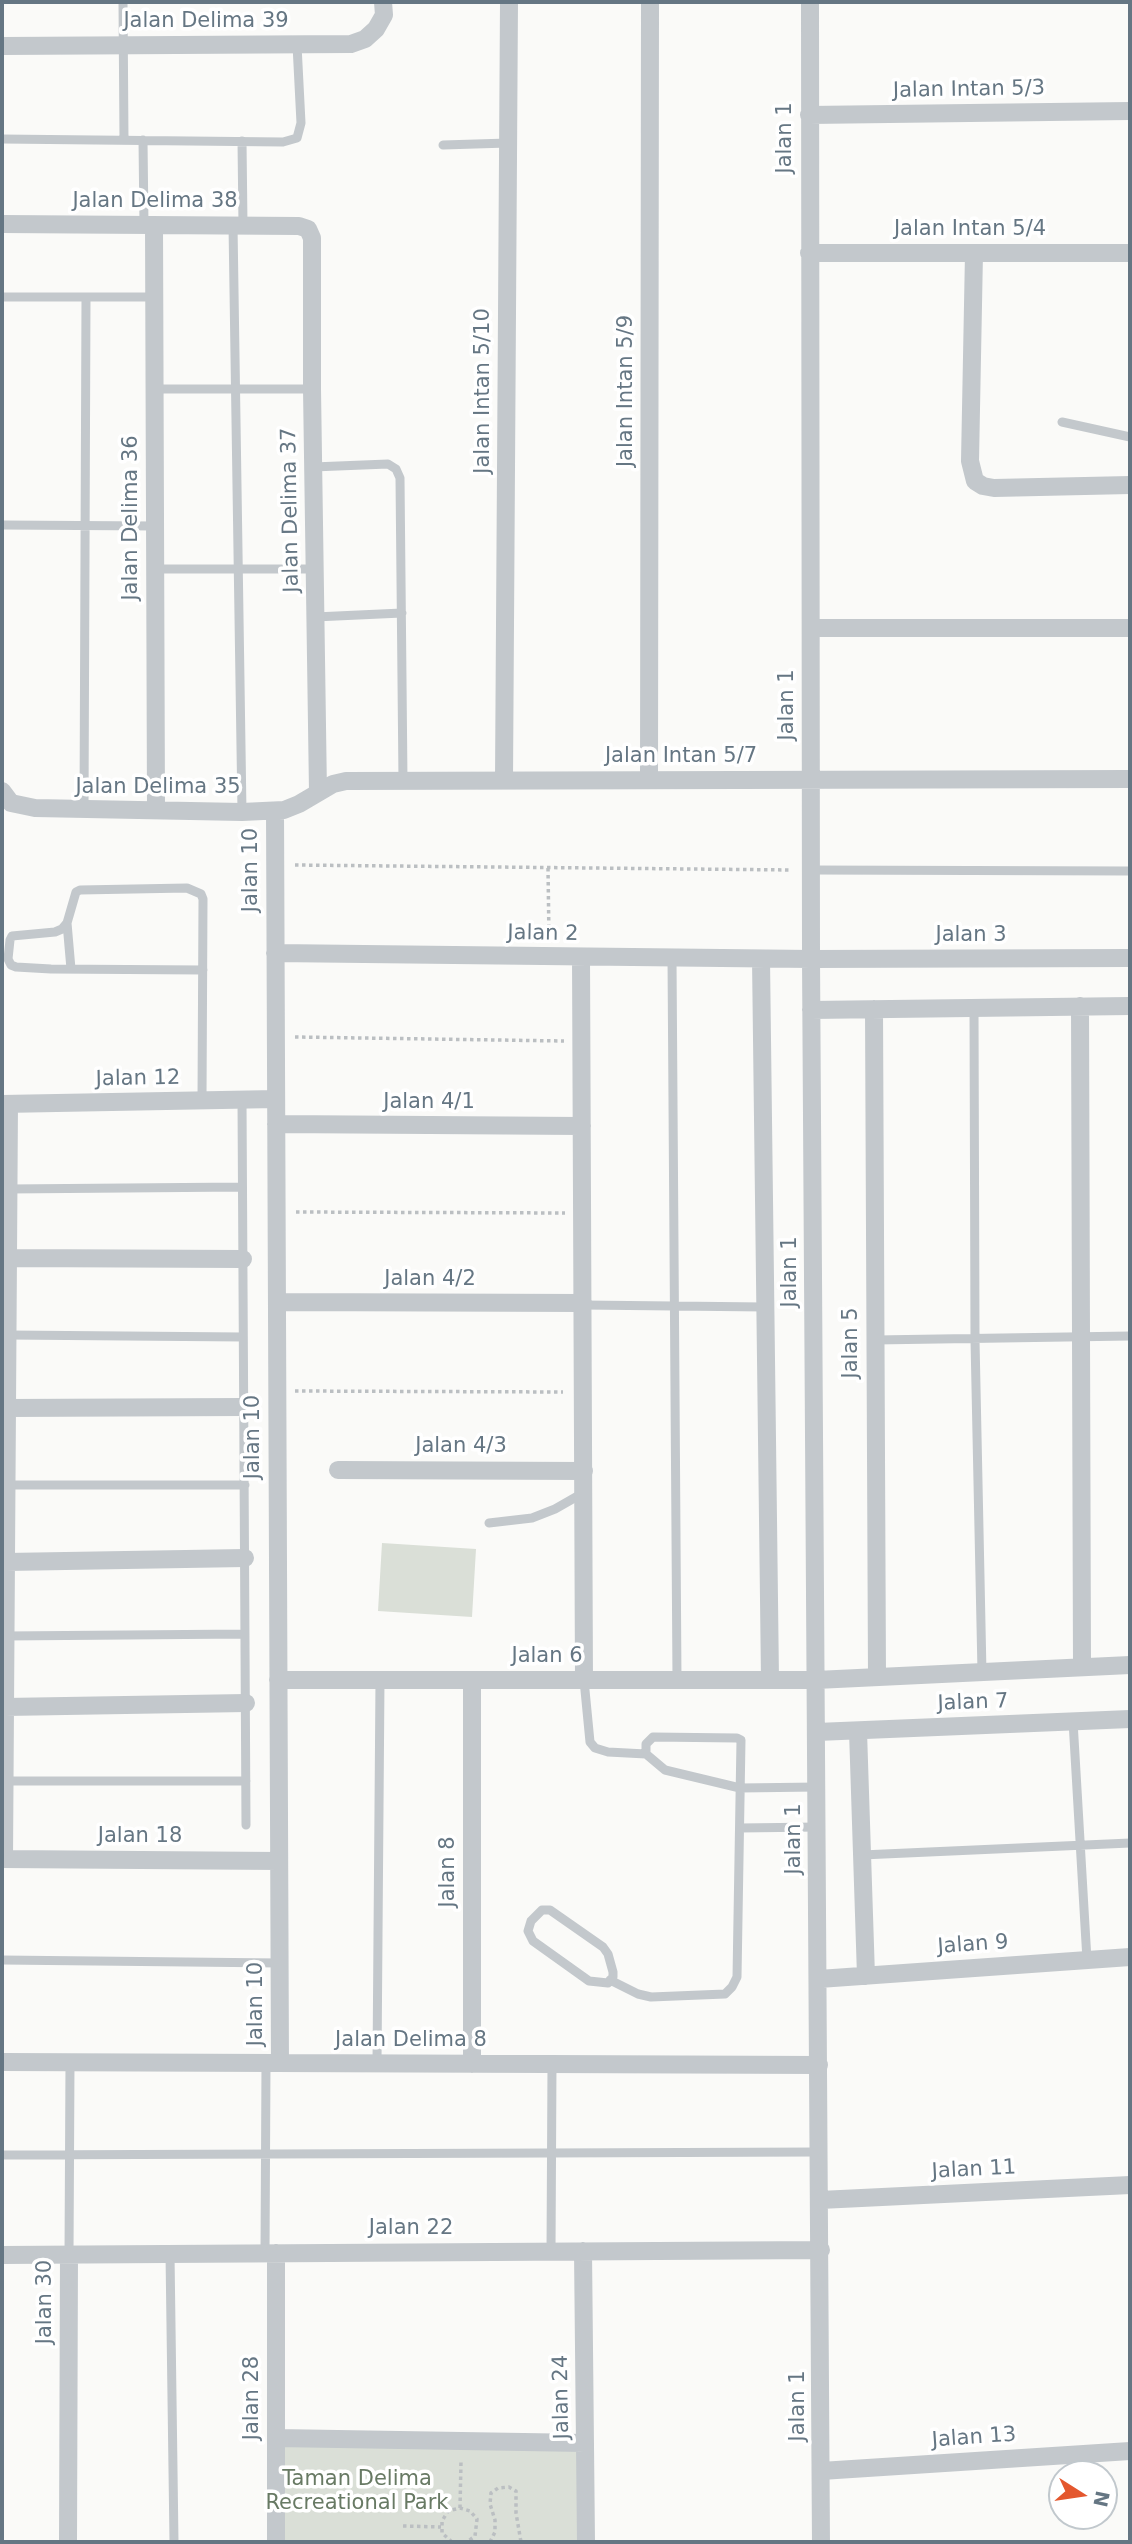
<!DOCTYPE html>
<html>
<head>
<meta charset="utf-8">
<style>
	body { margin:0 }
	#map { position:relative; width:1132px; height:2544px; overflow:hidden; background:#fafaf8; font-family:"DejaVu Sans",sans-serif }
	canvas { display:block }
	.frame { position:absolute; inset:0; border:4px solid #657683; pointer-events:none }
	.north { position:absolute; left:1048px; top:2460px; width:70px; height:70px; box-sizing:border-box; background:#fff; border:2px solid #c1c8cd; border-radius:50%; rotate:102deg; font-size:19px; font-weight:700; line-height:28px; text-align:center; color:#657683 }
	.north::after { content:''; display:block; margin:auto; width:24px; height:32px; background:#e4572e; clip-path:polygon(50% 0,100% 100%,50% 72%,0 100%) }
</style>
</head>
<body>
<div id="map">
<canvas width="1132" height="2544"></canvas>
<div class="frame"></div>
<div class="north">N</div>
</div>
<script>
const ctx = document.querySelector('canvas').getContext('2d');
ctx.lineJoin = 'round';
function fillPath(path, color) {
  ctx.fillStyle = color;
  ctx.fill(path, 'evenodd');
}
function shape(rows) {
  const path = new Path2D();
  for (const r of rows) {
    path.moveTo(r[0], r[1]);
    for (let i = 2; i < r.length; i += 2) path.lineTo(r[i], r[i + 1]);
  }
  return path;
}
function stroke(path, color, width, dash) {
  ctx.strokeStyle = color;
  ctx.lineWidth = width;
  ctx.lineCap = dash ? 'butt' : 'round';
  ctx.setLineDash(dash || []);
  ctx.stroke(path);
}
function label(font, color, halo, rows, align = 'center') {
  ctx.font = font + ' "DejaVu Sans",sans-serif';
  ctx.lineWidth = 7;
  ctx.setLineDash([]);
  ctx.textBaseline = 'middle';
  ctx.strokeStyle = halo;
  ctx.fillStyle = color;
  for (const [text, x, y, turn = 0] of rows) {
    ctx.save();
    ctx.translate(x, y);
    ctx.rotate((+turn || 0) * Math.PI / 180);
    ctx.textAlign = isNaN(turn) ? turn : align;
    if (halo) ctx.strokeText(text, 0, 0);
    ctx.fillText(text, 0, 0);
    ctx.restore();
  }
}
fillPath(shape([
	[382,1543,476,1549,472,1617,378,1611],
	[282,2440,578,2448,581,2542,283,2542]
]), '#dadfd7');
stroke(shape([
	[295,865,791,870],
	[548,868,549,939],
	[295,1037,564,1041],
	[296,1212,565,1213],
	[295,1391,563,1392],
	[460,2508,461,2461],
	[403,2526,441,2527],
	[452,2542,442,2533,442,2521,448,2511,460,2508,470,2511,477,2519,475,2536,467,2542],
	[490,2542,495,2532,495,2520,490,2504,491,2493,498,2488,509,2487,516,2491,516,2513,521,2542]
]), '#bbbfc2', 3.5, [3.5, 3.5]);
stroke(shape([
	[123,2,124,140],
	[2,139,283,142,297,138,301,123,297,45],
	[143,140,144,225],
	[242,141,243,225],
	[443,145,508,143],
	[233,225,242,812],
	[2,297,154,297],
	[154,389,312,389],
	[1062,422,1130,437],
	[313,467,388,464,396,469,400,478,403,781],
	[2,525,155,526],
	[155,569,314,569],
	[315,617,402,613],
	[84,810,86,297],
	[811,870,1130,871],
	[67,923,62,929,55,932,12,936,10,940,8,959,11,965,16,967,51,969,203,970],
	[672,958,677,1679],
	[71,969,67,923,76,892,80,890,187,888,201,894,203,899,202,1100],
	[974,1008,975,1340,982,1672],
	[242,1100,246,1825],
	[9,1189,242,1187],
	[583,1305,765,1307],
	[8,1335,243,1337],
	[875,1340,1130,1336],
	[7,1485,245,1485],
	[489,1523,532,1518,555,1509,583,1493],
	[6,1636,245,1634],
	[584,1680,590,1742,595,1748,608,1752,646,1754,665,1770,740,1788,817,1787],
	[1073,1721,1087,1960],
	[5,1781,246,1781],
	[740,1828,818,1827],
	[862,1855,1130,1843],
	[542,1910,550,1910,603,1947,608,1954,613,1972,613,1977,608,1983,589,1981,533,1941,528,1931,531,1921,542,1910],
	[2,1960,279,1963],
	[610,1980,638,1994,651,1997,725,1994,732,1987,737,1977,741,1740,737,1738,653,1737,646,1744,646,1754],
	[377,2063,380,1680],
	[2,2155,819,2152],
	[551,2251,552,2064],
	[265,2253,266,2063],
	[69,2254,70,2063],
	[170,2254,174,2542]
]), '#c3c8cc', 9);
stroke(shape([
	[810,2,811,959,821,2542],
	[2,46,351,44,365,39,376,29,384,15,383,2],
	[809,115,1130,111],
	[2,224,299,226,308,229,312,238,312,389,318,792],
	[154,225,156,810],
	[809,253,1130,253],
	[974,253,970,461,975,481,983,486,994,488,1130,485],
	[811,628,1130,628],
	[649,779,650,2],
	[504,780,509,2],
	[2,791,11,803,35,808,242,812,284,810,299,804,333,784,346,781,1130,779],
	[275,811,280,2063],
	[275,953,811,959,1130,958],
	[581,957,584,1680],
	[761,959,770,1679],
	[1080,1006,1082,1667],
	[874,1009,877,1677],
	[811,1010,1130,1006],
	[2,1104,276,1099],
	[276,1124,582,1126],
	[8,1258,243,1259],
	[277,1302,583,1303],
	[7,1408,244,1407],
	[338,1470,584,1471],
	[6,1562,245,1558],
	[278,1680,816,1680,1130,1665],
	[5,1707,246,1703],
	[858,1731,866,1976],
	[817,1732,1130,1719],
	[2,1859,279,1861],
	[4,1859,9,1104],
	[819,1979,1130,1957],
	[2,2062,819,2065],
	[472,2064,472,1680],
	[820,2200,1130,2185],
	[583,2251,586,2542],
	[276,2253,276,2542],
	[2,2255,821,2250],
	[276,2438,585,2443],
	[821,2471,1130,2451],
	[68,2542,69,2254]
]), '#c3c8cc', 18);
label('21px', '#657683', '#fff', [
	["Jalan Delima 39",206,22],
	["Jalan Intan 5/3",969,90,-1],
	["Jalan 1",786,138,-90],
	["Jalan Delima 38",155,202],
	["Jalan Intan 5/4",970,230],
	["Jalan Intan 5/10",484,391,-90],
	["Jalan Intan 5/9",627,391,-90],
	["Jalan Delima 37",291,510,-91],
	["Jalan Delima 36",132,518,-90],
	["Jalan 1",788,705,-90],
	["Jalan Intan 5/7",681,757],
	["Jalan Delima 35",158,788],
	["Jalan 10",252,870,-90],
	["Jalan 2",543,934,1],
	["Jalan 3",971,936],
	["Jalan 12",138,1079,-1],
	["Jalan 4/1",429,1103],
	["Jalan 1",791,1272,-90],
	["Jalan 4/2",430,1280],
	["Jalan 5",852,1343,-90],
	["Jalan 10",254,1437,-90],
	["Jalan 4/3",461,1447],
	["Jalan 6",547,1657],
	["Jalan 7",973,1703,-2],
	["Jalan 18",140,1837],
	["Jalan 1",795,1839,-90],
	["Jalan 8",449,1872,-90],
	["Jalan 9",973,1945,-4],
	["Jalan 10",257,2004,-90],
	["Jalan Delima 8",411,2041],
	["Jalan 11",974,2170,-3],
	["Jalan 22",411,2229],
	["Jalan 30",46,2302,-90],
	["Jalan 24",562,2397,-91],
	["Jalan 28",253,2398,-90],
	["Jalan 1",799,2406,-90],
	["Jalan 13",974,2438,-4]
]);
label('21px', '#687a64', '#fff', [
	["Taman Delima",357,2480],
	["Recreational Park",357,2504]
]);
</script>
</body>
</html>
